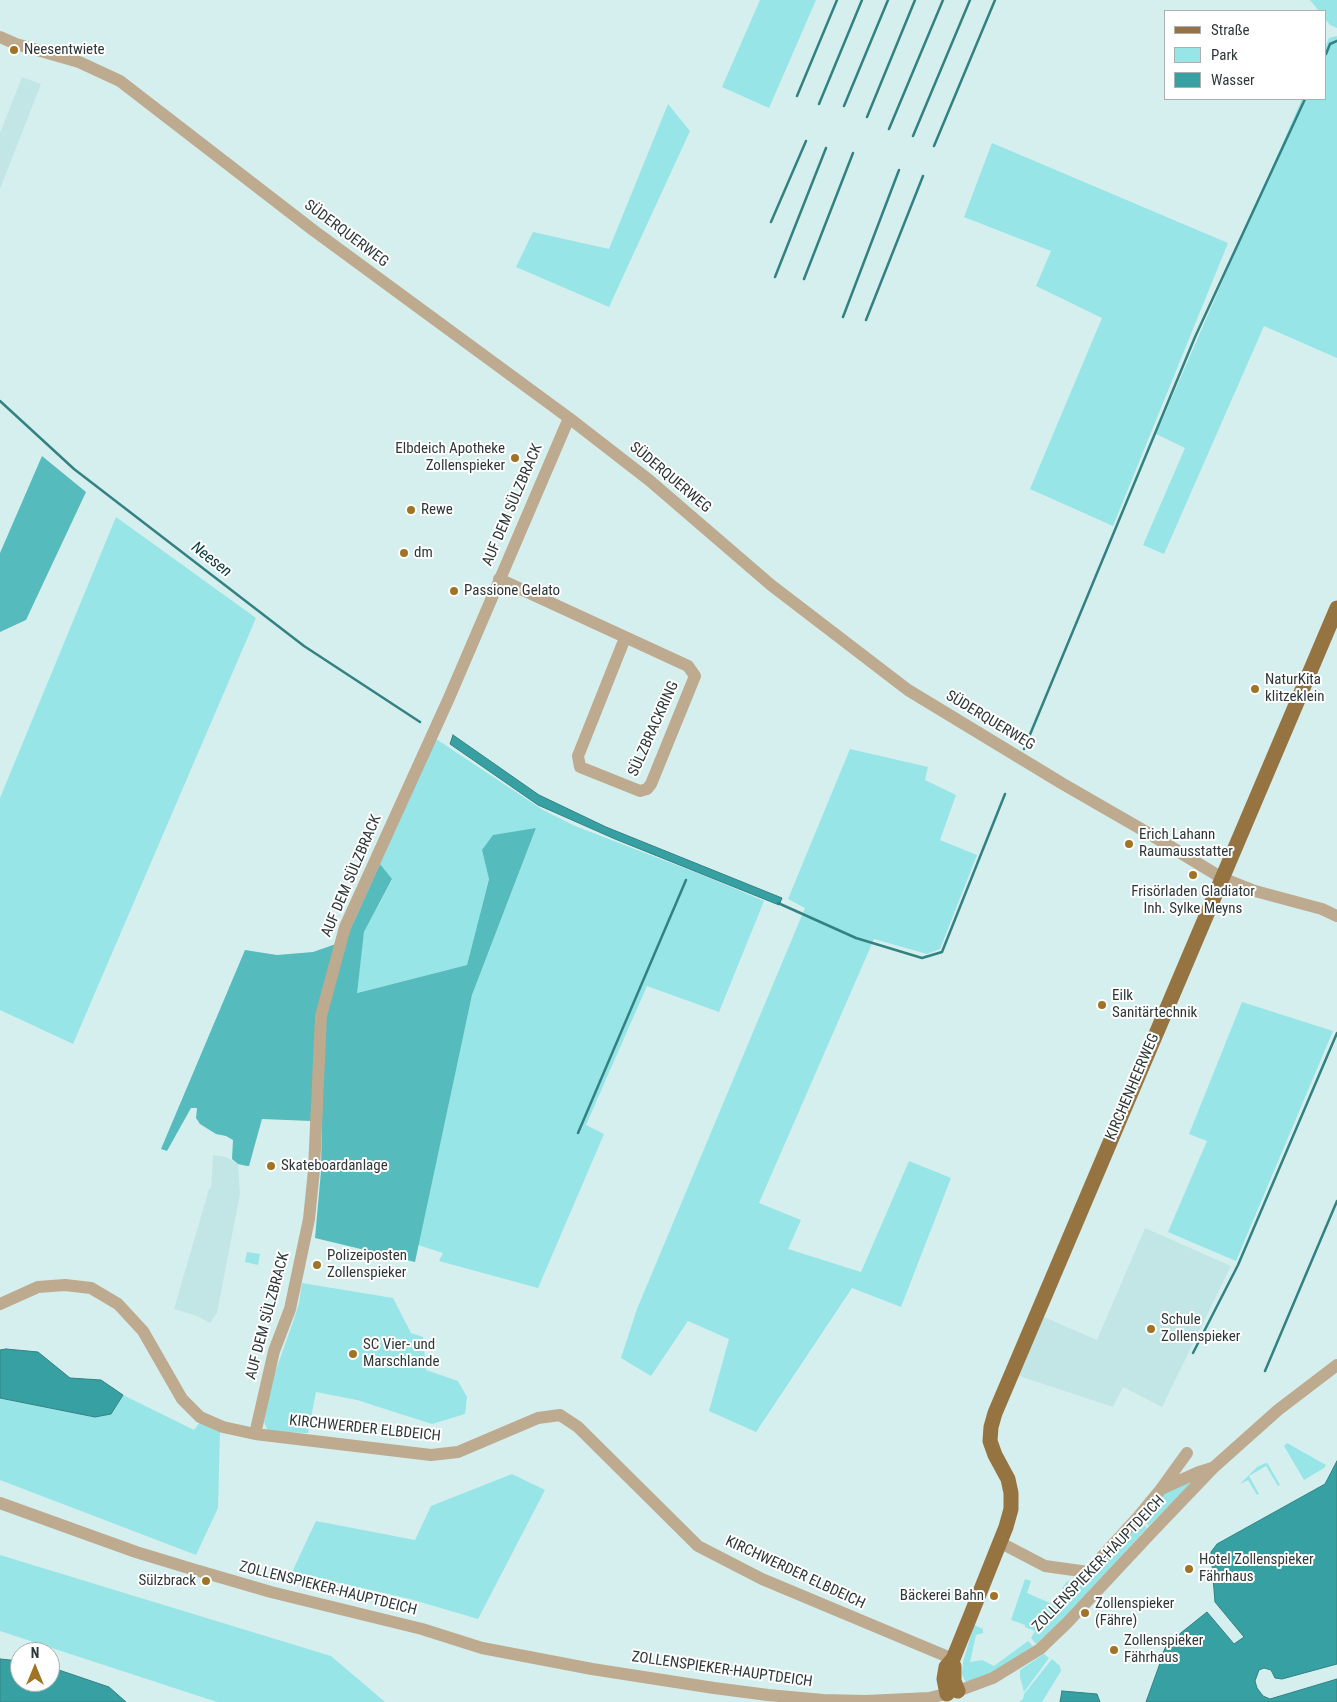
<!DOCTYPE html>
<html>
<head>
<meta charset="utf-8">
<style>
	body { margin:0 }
	#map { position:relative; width:1337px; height:1702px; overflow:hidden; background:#d5efef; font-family:"Roboto Condensed",sans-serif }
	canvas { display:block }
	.legend { position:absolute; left:1164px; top:10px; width:162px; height:90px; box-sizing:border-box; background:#fff; border:1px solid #abafaf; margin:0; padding:6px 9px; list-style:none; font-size:15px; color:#2e3838 }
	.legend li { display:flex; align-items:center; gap:10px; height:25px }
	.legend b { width:25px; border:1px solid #abafaf }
	.north { position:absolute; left:10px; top:1642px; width:50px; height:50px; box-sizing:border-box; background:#fff; border:1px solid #abafaf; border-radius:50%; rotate:0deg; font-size:14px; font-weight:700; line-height:20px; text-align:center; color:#2e3838 }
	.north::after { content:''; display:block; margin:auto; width:18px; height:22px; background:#a17325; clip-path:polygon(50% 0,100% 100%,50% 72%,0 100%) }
</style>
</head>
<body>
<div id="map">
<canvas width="1337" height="1702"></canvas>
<ul class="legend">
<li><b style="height:6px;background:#967441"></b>Straße</li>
<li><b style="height:14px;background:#97e5e6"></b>Park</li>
<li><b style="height:14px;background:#36a0a2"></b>Wasser</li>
</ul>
<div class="north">N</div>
</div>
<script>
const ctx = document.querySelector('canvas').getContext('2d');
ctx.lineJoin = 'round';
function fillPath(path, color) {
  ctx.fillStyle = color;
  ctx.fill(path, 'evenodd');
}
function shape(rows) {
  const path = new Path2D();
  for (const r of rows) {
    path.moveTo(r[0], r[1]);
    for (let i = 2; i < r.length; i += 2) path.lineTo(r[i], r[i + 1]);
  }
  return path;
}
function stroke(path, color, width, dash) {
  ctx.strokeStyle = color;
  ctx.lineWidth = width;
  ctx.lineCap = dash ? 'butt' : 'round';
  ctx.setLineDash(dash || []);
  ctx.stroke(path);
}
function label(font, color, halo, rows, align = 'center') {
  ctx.font = font + ' "Roboto Condensed",sans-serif';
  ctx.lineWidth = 4;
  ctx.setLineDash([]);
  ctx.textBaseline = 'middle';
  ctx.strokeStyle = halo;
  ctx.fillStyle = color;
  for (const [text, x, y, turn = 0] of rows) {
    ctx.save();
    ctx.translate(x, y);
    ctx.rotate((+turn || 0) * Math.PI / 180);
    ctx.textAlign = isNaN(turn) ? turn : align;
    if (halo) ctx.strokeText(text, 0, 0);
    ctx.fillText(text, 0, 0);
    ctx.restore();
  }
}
fillPath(shape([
	[22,77,41,84,0,189,0,133],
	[213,1155,226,1157,238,1164,240,1194,217,1313,210,1323,197,1316,174,1309,209,1189,211,1188],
	[1145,1228,1231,1266,1162,1407,1123,1387,1113,1407,1019,1376,1044,1317,1097,1340]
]), '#c2e6e6');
fillPath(shape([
	[760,0,816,0,769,108,722,87],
	[1310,0,1337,0,1337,28,1330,25,1326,20,1326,11,1319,11],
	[1337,36,1337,358,1264,326,1164,554,1143,545,1185,448,1156,434,1302,99,1326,99,1326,45,1329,38],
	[668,104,690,131,609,307,516,267,533,232,609,249],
	[992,143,1228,243,1113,526,1030,489,1102,318,1036,286,1051,251,964,217],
	[116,517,256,618,73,1044,0,1010,0,798],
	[436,739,543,810,575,826,710,878,764,901,719,1012,647,986,586,1125,604,1134,538,1288,439,1261,443,1253,418,1245,472,995,536,828,482,850,489,878,467,965,356,993,364,932,392,880,380,864],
	[850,749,928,767,925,780,956,795,940,840,977,855,940,949,927,954,874,939,759,1203,801,1220,788,1249,861,1272,909,1161,951,1178,901,1307,852,1288,756,1432,709,1411,729,1339,688,1321,651,1376,621,1358,637,1309,805,908,788,899],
	[1242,1002,1333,1031,1236,1261,1168,1232,1207,1141,1189,1134],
	[247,1252,260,1254,258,1265,245,1262],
	[302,1283,393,1298,411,1333,423,1337,426,1370,458,1381,467,1397,465,1414,432,1424,357,1400,316,1392,308,1433,271,1432,267,1429,264,1422,272,1381,294,1319,299,1303],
	[123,1395,194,1430,200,1422,220,1431,218,1508,196,1555,0,1480,0,1398,95,1417,111,1414],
	[1287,1443,1326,1465,1324,1468,1304,1480,1284,1446],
	[1266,1463,1268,1464,1280,1485,1278,1486,1266,1466,1249,1476,1259,1494,1257,1495,1248,1480,1240,1484,1257,1467],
	[512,1474,545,1490,478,1619,410,1599,292,1572,316,1521,415,1540,431,1506],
	[1198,1476,1149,1526,1141,1518,1159,1496],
	[1139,1521,1147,1528,1064,1620,1036,1644,1031,1638,1035,1631,1025,1627,1025,1625,1011,1620,1025,1579,1031,1581,1027,1593,1052,1604,1067,1581,1079,1585],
	[0,1555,331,1656,385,1702,217,1702,0,1631],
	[974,1625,983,1629,983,1633,976,1635,970,1662,982,1660,994,1666,1028,1641,1033,1646,995,1672,968,1682,965,1681,962,1674,963,1662],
	[1044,1654,1049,1658,1024,1692,1020,1677,1020,1670],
	[1052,1659,1060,1666,1061,1671,1042,1702,1019,1702,1023,1699,1024,1694]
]), '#97e5e6');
fillPath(shape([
	[42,456,86,492,26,620,0,632,0,553],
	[536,828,472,995,415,1262,315,1238,321,1171,324,1014,350,930,380,864,392,879,364,932,357,993,467,965,489,879,482,850,493,835],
	[336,944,311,1121,262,1119,249,1166,247,1166,238,1164,232,1159,233,1140,226,1136,216,1134,200,1124,196,1118,197,1108,191,1108,167,1151,161,1149,245,950,277,955,313,952]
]), '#55bbbd');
const water = shape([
	[453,735,539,795,606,827,782,898,779,905,615,839,538,805,450,744,453,735],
	[6,1349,38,1352,70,1378,101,1380,123,1395,111,1414,95,1417,0,1398,0,1350,6,1349],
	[1337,1461,1337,1664,1282,1679,1275,1678,1271,1670,1264,1668,1259,1670,1255,1681,1257,1688,1263,1696,1270,1699,1337,1679,1337,1702,1146,1702,1159,1666,1163,1653,1167,1644,1207,1612,1234,1644,1244,1637,1215,1602,1211,1552,1217,1544,1325,1484,1337,1461],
	[0,1659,20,1661,20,1682,50,1682,50,1667,109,1687,126,1702,0,1702,0,1659],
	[1062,1691,1097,1694,1100,1702,1060,1702,1062,1691]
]);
fillPath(water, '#36a0a2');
stroke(water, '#348182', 1);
stroke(shape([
	[1326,54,1330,44,1337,41],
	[797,96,837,0],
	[819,104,862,0],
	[844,106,888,0],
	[867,117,915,0],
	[889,129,943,0],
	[913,136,970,0],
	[934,146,995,0],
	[771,222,806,141],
	[775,277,826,148],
	[804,279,853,153],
	[843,317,899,170],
	[866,320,923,176],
	[0,401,74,469,304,646,420,722],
	[1024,749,1195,337,1305,99],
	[778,903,856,938,922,958,942,952,1005,794],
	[578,1133,686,880],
	[1193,1353,1238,1265,1337,1033],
	[1265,1371,1337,1201]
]), '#348182', 2.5);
stroke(shape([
	[0,37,16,44,79,62,120,81,313,230,569,418,649,480,771,585,908,690,1063,784,1148,833,1222,878,1255,891,1322,909,1337,916],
	[499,579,688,666,695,676,651,784,647,789,640,791,580,767,578,756,625,638],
	[0,1304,38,1287,65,1285,91,1288,118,1304,143,1331,182,1399,200,1417,223,1427,255,1434,431,1455,458,1452,538,1418,560,1415,578,1427,698,1546,762,1579,953,1659],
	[255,1434,274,1351,290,1309,309,1219,314,1170,321,1016,345,927,449,698,569,418],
	[1163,1488,1199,1472,1212,1468],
	[0,1503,136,1552,192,1569,271,1592,422,1629,482,1648,592,1669,714,1688,768,1695,823,1700,866,1701,929,1698,958,1691,993,1678,1040,1649,1067,1623,1152,1532,1213,1468,1278,1410,1337,1365],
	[999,1542,1045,1566,1088,1572,1138,1517,1161,1489,1187,1453]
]), '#bdaa8f', 12);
stroke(shape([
	[954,1666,954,1681,958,1691],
	[947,1694,944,1679,946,1667,953,1659,974,1607,1006,1527,1011,1509,1011,1493,1008,1479,995,1455,990,1441,991,1427,995,1413,1337,608]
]), '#967441', 15);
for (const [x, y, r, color] of [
	[14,50,5,"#a17325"],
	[515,458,5,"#a17325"],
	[411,510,5,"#a17325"],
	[404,553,5,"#a17325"],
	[454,591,5,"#a17325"],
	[1255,689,5,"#a17325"],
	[1129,844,5,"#a17325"],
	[1193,875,5,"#a17325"],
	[1102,1005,5,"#a17325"],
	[271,1166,5,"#a17325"],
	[317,1265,5,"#a17325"],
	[1151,1329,5,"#a17325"],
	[353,1354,5,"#a17325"],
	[1189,1569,5,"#a17325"],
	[206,1581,5,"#a17325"],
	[994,1596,5,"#a17325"],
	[1085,1613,5,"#a17325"],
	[1114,1650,5,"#a17325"]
]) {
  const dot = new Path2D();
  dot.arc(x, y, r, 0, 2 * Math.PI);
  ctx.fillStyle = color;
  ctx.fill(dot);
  stroke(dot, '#fff', 2);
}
label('15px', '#2e3838', '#fff', [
	["Neesentwiete",24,50],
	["Elbdeich Apotheke",505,449,"right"],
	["Zollenspieker",505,466,"right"],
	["Rewe",421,510],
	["dm",414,553],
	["Passione Gelato",464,591],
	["NaturKita",1265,680],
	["klitzeklein",1265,697],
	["Erich Lahann",1139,835],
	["Raumausstatter",1139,852],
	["Frisörladen Gladiator",1193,892,"center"],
	["Inh. Sylke Meyns",1193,909,"center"],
	["Eilk",1112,996],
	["Sanitärtechnik",1112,1013],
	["Skateboardanlage",281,1166],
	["Polizeiposten",327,1256],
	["Zollenspieker",327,1273],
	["Schule",1161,1320],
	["Zollenspieker",1161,1337],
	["SC Vier- und",363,1345],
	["Marschlande",363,1362],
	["Hotel Zollenspieker",1199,1560],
	["Fährhaus",1199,1577],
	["Sülzbrack",196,1581,"right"],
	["Bäckerei Bahn",984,1596,"right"],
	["Zollenspieker",1095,1604],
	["(Fähre)",1095,1621],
	["Zollenspieker",1124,1641],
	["Fährhaus",1124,1658]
], 'left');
label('15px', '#2e3838', '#fff', [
	["SÜDERQUERWEG",346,234,37],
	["SÜDERQUERWEG",670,478,40],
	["AUF DEM SÜLZBRACK",513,505,-67],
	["SÜDERQUERWEG",990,721,31],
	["SÜLZBRACKRING",654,729,-66],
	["AUF DEM SÜLZBRACK",352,876,-67],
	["KIRCHENHEERWEG",1133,1087,-67],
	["AUF DEM SÜLZBRACK",268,1316,-75],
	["KIRCHWERDER ELBDEICH",365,1429,6],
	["ZOLLENSPIEKER-HAUPTDEICH",1099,1564,-46],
	["KIRCHWERDER ELBDEICH",795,1573,25],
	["ZOLLENSPIEKER-HAUPTDEICH",328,1589,14],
	["ZOLLENSPIEKER-HAUPTDEICH",722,1670,8]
]);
label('italic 16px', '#083a3b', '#fff', [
	["Neesen",211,560,38]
]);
</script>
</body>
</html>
